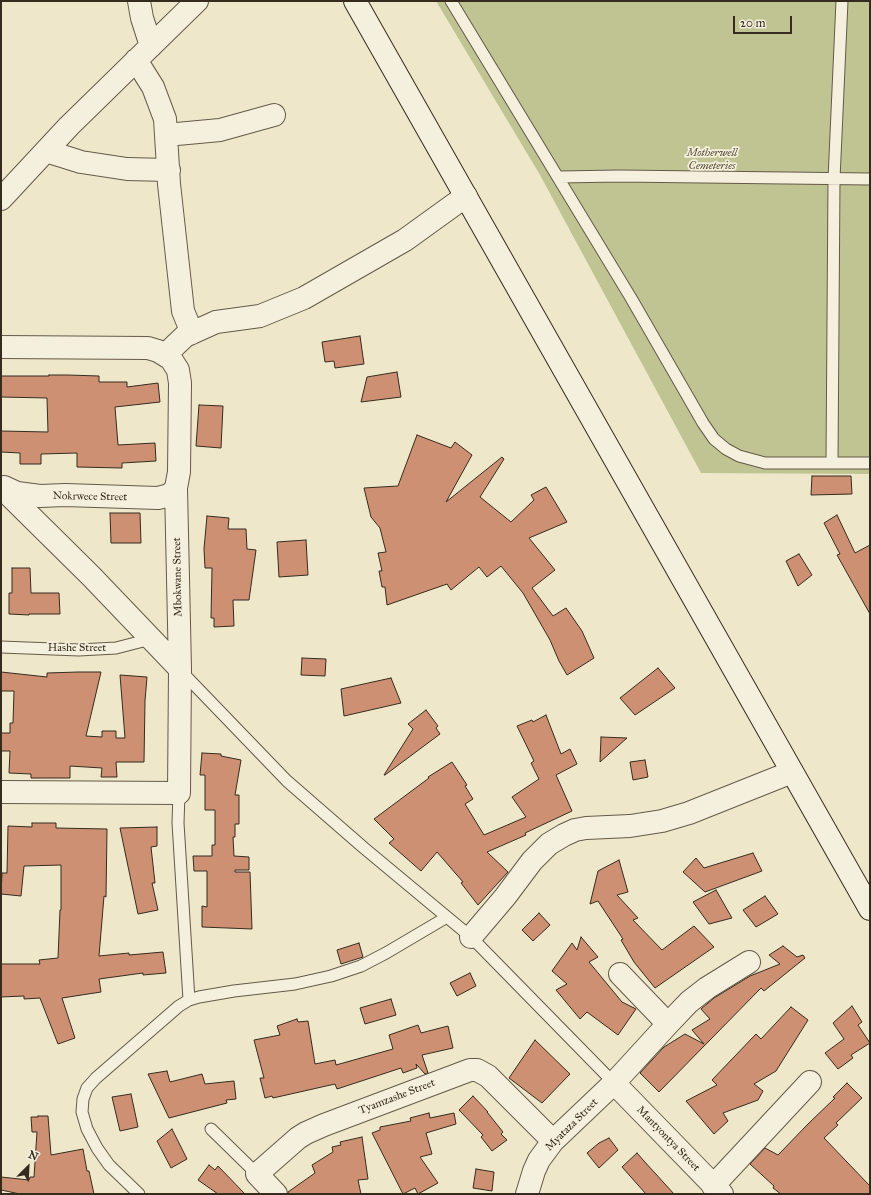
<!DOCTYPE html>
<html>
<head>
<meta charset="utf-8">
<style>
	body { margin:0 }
	#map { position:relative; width:871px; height:1195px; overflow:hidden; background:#efe7ca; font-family:"IM FELL Great Primer",serif }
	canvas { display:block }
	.frame { position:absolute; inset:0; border:2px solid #352b1e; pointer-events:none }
	.north { position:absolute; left:8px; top:1147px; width:40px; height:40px; -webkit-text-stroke:3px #f5efdd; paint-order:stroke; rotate:24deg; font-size:11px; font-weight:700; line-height:16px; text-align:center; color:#352b1e }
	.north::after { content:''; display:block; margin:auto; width:14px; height:18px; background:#352b1e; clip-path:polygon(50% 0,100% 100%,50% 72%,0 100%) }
	.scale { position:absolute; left:733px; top:16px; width:59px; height:18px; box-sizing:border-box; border:2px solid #352b1e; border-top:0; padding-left:5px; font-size:12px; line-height:14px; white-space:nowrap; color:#352b1e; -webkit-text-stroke:3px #f5efdd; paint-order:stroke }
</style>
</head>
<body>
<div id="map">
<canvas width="871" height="1195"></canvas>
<div class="frame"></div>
<div class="north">N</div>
<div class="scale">20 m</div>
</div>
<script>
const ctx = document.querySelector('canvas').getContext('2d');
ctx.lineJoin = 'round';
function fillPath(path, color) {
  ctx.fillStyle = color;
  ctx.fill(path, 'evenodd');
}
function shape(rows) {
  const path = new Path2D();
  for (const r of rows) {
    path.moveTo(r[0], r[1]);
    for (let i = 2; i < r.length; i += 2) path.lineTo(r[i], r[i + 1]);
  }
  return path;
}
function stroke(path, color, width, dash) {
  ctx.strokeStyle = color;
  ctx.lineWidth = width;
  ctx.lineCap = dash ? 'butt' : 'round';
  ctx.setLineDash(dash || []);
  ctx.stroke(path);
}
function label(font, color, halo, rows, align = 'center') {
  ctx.font = font + ' "IM FELL Great Primer",serif';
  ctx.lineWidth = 3.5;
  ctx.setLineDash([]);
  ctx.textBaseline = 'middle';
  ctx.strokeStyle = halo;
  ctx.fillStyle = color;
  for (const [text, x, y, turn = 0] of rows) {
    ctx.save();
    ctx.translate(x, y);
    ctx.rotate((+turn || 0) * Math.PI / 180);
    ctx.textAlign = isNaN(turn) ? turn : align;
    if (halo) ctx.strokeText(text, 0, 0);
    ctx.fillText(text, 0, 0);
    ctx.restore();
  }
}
fillPath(shape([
	[436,1,870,1,870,474,701,473,540,175]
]), '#bfc492');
const building = shape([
	[360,336,364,364,335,368,334,361,325,362,322,342,360,336],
	[397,372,401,397,361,402,367,377,397,372],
	[49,375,68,375,99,376,99,382,127,382,127,387,158,383,160,402,115,407,118,445,155,443,156,461,122,463,122,468,77,467,77,453,41,454,41,464,20,464,20,453,1,452,1,431,48,432,47,398,1,397,1,376,49,376,49,375],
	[199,405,223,406,221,448,196,446,199,405],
	[417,435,451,448,455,442,472,455,446,502,502,457,504,459,480,497,511,522,534,500,531,495,546,487,567,522,529,538,555,570,532,588,553,616,566,608,582,631,594,658,567,675,559,661,550,640,523,593,501,566,487,577,479,567,451,590,447,584,387,605,385,587,382,587,379,571,382,571,378,553,386,552,380,528,371,517,364,488,398,486,417,435],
	[812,476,851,476,852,494,811,495,812,476],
	[110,513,140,513,141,543,111,543,110,513],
	[837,515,855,553,870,545,870,614,837,555,840,554,824,523,837,515],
	[207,516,229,518,228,529,246,529,247,549,256,550,249,600,233,600,234,626,214,627,214,618,211,618,212,568,205,568,204,549,207,516],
	[306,540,308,575,279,577,277,542,306,540],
	[799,554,812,575,798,586,786,561,799,554],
	[12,568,30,568,31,593,59,593,60,614,29,614,29,615,9,614,9,593,12,593,12,568],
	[302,658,326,659,325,676,301,675,302,658],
	[658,668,675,688,635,715,620,698,658,668],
	[1,672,47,677,47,673,78,672,101,672,86,736,102,737,102,731,116,731,116,738,125,738,120,675,147,677,145,701,144,762,116,762,117,777,101,777,102,768,70,766,70,778,31,778,31,774,9,773,10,751,1,751,1,733,10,733,10,723,13,723,14,691,1,691,1,672],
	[391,678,401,703,344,716,341,689,391,678],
	[426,710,438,726,436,728,440,734,385,775,384,775,413,729,408,724,426,710],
	[546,715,561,754,570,749,577,764,556,775,572,811,525,833,526,835,487,852,508,872,478,905,461,883,463,882,437,852,421,871,389,843,394,839,374,819,429,778,428,777,452,762,467,785,465,786,473,799,465,804,484,835,526,817,512,797,539,779,531,763,534,761,517,726,532,720,533,722,546,715],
	[601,737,627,738,600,762,601,737],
	[202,753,221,754,221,756,241,760,235,795,239,795,239,824,235,824,235,837,233,837,234,856,249,857,249,870,235,870,235,872,250,872,252,929,202,927,202,906,207,907,207,871,194,871,193,856,212,856,212,845,215,845,215,810,205,810,205,775,200,775,202,753],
	[645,760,648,777,633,780,630,762,645,760],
	[32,823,56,823,56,828,107,829,106,897,104,896,99,956,129,953,129,955,163,952,166,973,143,975,143,973,99,979,101,992,62,998,75,1038,58,1044,40,998,24,999,24,996,1,997,1,964,40,964,39,960,58,958,60,910,61,910,61,865,24,866,21,896,1,894,2,873,7,873,8,826,32,827,32,823],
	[157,827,157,846,151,847,155,883,152,883,158,910,138,914,120,828,157,827],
	[753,853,762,871,705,892,683,872,696,858,704,868,753,853],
	[619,860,628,892,617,895,638,918,633,920,662,950,694,926,714,947,655,988,634,962,621,940,623,939,598,901,590,904,598,871,619,860],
	[716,890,732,918,709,924,693,902,716,890],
	[765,896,778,914,756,927,743,910,765,896],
	[539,913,550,925,533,941,522,930,539,913],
	[581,937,598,957,589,962,622,1002,636,1009,618,1035,587,1012,580,1019,556,990,567,984,552,971,572,943,577,950,581,937],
	[359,943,363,957,341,964,337,950,359,943],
	[783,946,797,957,803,955,805,958,764,991,761,988,659,1092,640,1073,664,1047,685,1034,704,1044,692,1030,710,1019,701,1009,714,998,750,976,780,964,769,955,783,946],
	[470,973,476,986,457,996,450,983,470,973],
	[391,999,396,1015,365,1024,360,1008,391,999],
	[852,1006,862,1022,858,1025,870,1043,851,1055,853,1058,838,1069,825,1053,844,1039,833,1023,852,1006],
	[791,1007,808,1020,776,1071,754,1084,763,1091,758,1100,723,1113,728,1121,714,1134,686,1101,717,1085,712,1080,756,1034,761,1039,791,1007],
	[297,1019,298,1022,308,1021,315,1064,335,1060,336,1065,393,1049,389,1035,418,1025,421,1033,448,1026,453,1048,422,1055,428,1073,425,1074,416,1064,417,1068,403,1073,401,1068,337,1089,335,1084,273,1098,272,1096,265,1098,260,1078,264,1078,254,1040,280,1035,277,1026,297,1019],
	[535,1040,570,1074,542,1103,509,1078,535,1040],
	[167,1071,170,1082,202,1074,205,1084,234,1081,236,1099,226,1100,227,1103,169,1118,148,1074,167,1071],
	[847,1083,862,1098,836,1123,838,1125,824,1138,870,1186,870,1194,781,1194,773,1188,774,1186,750,1164,765,1148,778,1155,809,1123,835,1098,833,1097,847,1083],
	[131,1094,138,1127,120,1131,112,1097,131,1094],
	[473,1096,488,1112,487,1112,503,1132,501,1134,507,1140,492,1151,481,1137,483,1135,459,1110,473,1096],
	[429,1113,430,1118,454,1113,456,1124,426,1133,432,1154,420,1157,438,1183,418,1194,415,1188,403,1194,372,1133,380,1130,380,1127,411,1121,410,1118,429,1113],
	[38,1116,48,1116,51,1155,83,1149,87,1171,89,1171,94,1194,20,1194,1,1190,1,1177,29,1180,30,1177,34,1177,37,1132,32,1132,31,1117,38,1117,38,1116],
	[172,1129,187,1159,171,1168,157,1141,172,1129],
	[362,1137,368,1179,358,1180,361,1194,288,1194,288,1192,315,1173,312,1165,333,1152,332,1147,341,1145,340,1142,362,1137],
	[609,1138,618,1150,599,1168,587,1153,599,1143,609,1138],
	[637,1153,644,1161,674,1194,646,1194,622,1167,637,1153],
	[209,1165,215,1170,218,1166,245,1194,218,1194,198,1180,209,1165],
	[476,1169,494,1172,492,1191,473,1188,476,1169]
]);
fillPath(building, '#cd9073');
stroke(building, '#352b1e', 1);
const lane = shape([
	[451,1,631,298,703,423,714,439,726,449,739,456,765,463,870,463],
	[559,177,619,176,870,179],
	[832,463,834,179,842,1],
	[1,647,79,650,116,648,151,639],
	[181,671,287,781,364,848,471,937,614,1083],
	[179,793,178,823,189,1000],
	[211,1129,257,1174],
	[139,1194,109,1165,97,1148,87,1129,82,1112,83,1099,87,1088,96,1078,179,1006,189,1000,199,997,234,991,295,984,331,976,361,966,386,953,447,917]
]);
const street = shape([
	[139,1,142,18,151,46],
	[136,60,153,87,165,119,169,184,183,311,192,333],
	[166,135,220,130,274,115],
	[46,151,81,162,127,169,169,170],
	[1,199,69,126,197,1],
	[1,347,148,348,158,351,171,359,178,370,180,383,179,472,176,488,180,669,179,793,1,792],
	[165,355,185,336,216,322,260,316,304,298,405,240,466,196],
	[1,487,91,576,180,669],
	[4,487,17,493,40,496,65,495,158,498,166,496,172,493,176,488],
	[471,937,505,897,532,861,549,844,564,835,575,830,586,828,630,826,662,821,689,813,792,772],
	[620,974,668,1024],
	[614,1083,722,1194],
	[713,1186,810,1082],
	[276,1194,257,1174,298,1138,306,1133,324,1125,470,1070,477,1070,488,1076,553,1141],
	[527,1194,534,1171,539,1160,553,1141,614,1083,668,1024,689,1002,707,988,749,962]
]);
const secondary = shape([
	[355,1,870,909]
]);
stroke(lane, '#645a49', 13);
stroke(street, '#645a49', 24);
stroke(secondary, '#352b1e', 24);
stroke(lane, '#f5efdd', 11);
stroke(street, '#f5efdd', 22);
stroke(secondary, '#f5efdd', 22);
label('italic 11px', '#58513b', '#f5efdd', [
	["Motherwell",712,153],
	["Cemeteries",712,166]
]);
label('11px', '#352b1e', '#f5efdd', [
	["Nokrwece Street",90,497,1],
	["Mbokwane Street",178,577,-91],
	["Hashe Street",77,648],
	["Tyamzashe Street",397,1097,-21],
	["Myataza Street",572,1125,-45],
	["Mantyontya Street",668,1139,46]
]);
</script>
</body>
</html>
